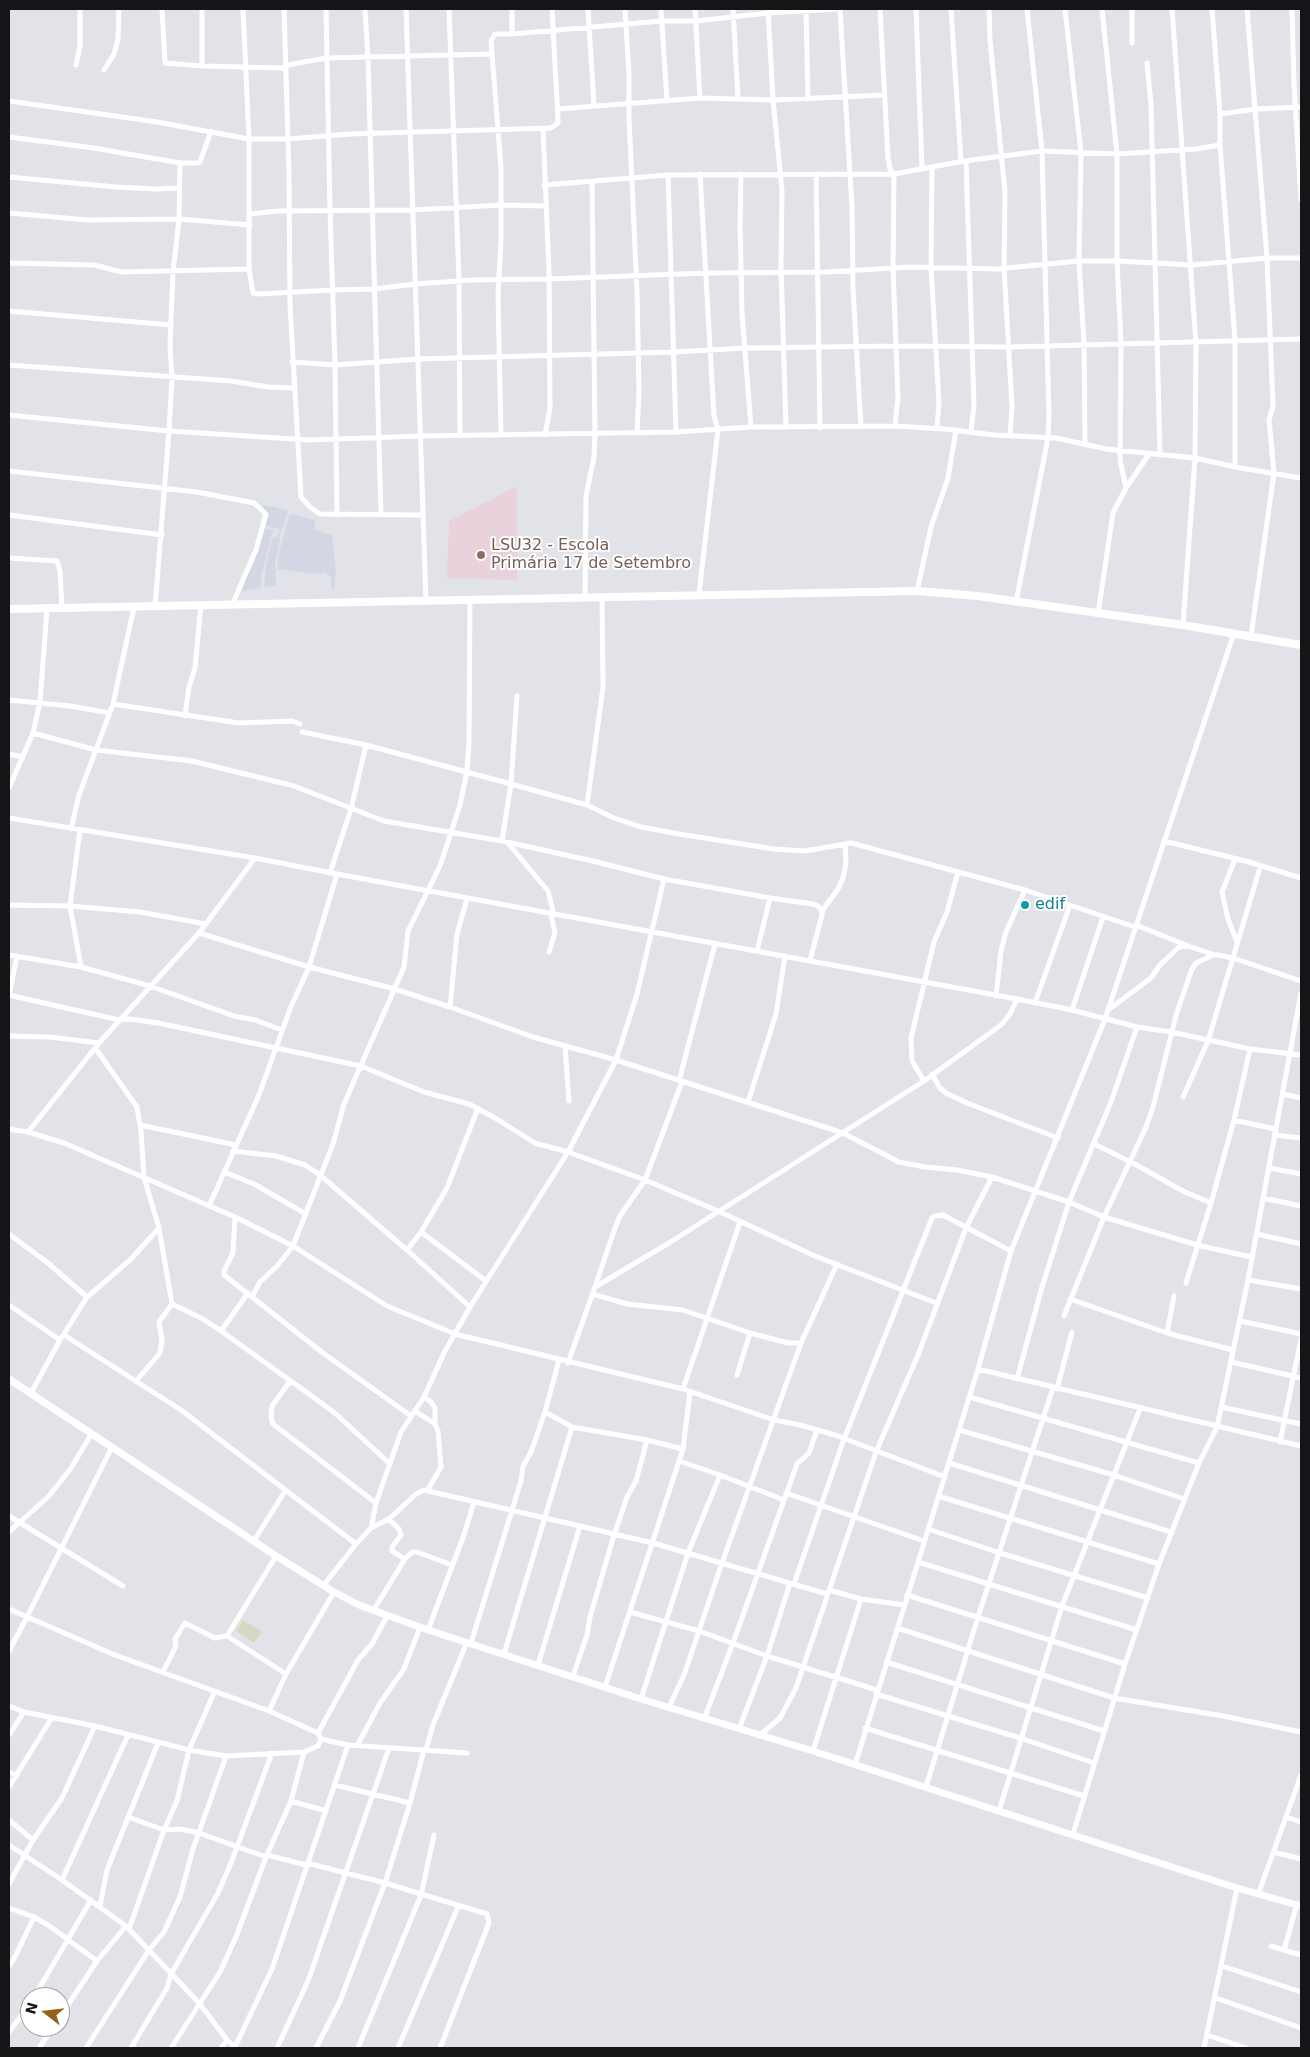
<!DOCTYPE html>
<html>
<head>
<meta charset="utf-8">
<style>
	body { margin:0 }
	#map { position:relative; width:1310px; height:2057px; overflow:hidden; background:#e1e3e9; font-family:"DejaVu Sans",sans-serif }
	canvas { display:block }
	.frame { position:absolute; inset:0; border:10px solid #141517; pointer-events:none }
	.north { position:absolute; left:20px; top:1987px; width:50px; height:50px; box-sizing:border-box; background:#fff; border:1px solid #a1a1a2; border-radius:50%; rotate:286deg; font-size:14px; font-weight:700; line-height:20px; text-align:center; color:#141517 }
	.north::after { content:''; display:block; margin:auto; width:18px; height:22px; background:#966217; clip-path:polygon(50% 0,100% 100%,50% 72%,0 100%) }
</style>
</head>
<body>
<div id="map">
<canvas width="1310" height="2057"></canvas>
<div class="frame"></div>
<div class="north">N</div>
</div>
<script>
const ctx = document.querySelector('canvas').getContext('2d');
ctx.lineJoin = 'round';
function fillPath(path, color) {
  ctx.fillStyle = color;
  ctx.fill(path, 'evenodd');
}
function shape(rows) {
  const path = new Path2D();
  for (const r of rows) {
    path.moveTo(r[0], r[1]);
    for (let i = 2; i < r.length; i += 2) path.lineTo(r[i], r[i + 1]);
  }
  return path;
}
function stroke(path, color, width, dash) {
  ctx.strokeStyle = color;
  ctx.lineWidth = width;
  ctx.lineCap = dash ? 'butt' : 'round';
  ctx.setLineDash(dash || []);
  ctx.stroke(path);
}
function label(font, color, halo, rows, align = 'center') {
  ctx.font = font + ' "DejaVu Sans",sans-serif';
  ctx.lineWidth = 4;
  ctx.setLineDash([]);
  ctx.textBaseline = 'middle';
  ctx.strokeStyle = halo;
  ctx.fillStyle = color;
  for (const [text, x, y, turn = 0] of rows) {
    ctx.save();
    ctx.translate(x, y);
    ctx.rotate((+turn || 0) * Math.PI / 180);
    ctx.textAlign = isNaN(turn) ? turn : align;
    if (halo) ctx.strokeText(text, 0, 0);
    ctx.fillText(text, 0, 0);
    ctx.restore();
  }
}
fillPath(shape([
	[264,505,288,510,282,530,265,525,268,513,262,509],
	[290,514,315,520,315,530,332,535,336,573,334,589,331,589,331,577,325,572,314,574,277,569,279,552],
	[263,527,273,531,261,576,261,588,242,591],
	[279,532,281,532,275,563,276,586,264,587,267,559,273,537,277,537]
]), '#d2d7e3');
fillPath(shape([
	[517,486,517,580,447,578,449,521]
]), '#ead2dd');
fillPath(shape([
	[243,1620,262,1632,254,1643,236,1631]
]), '#d6d9c2');
stroke(shape([
	[162,9,165,63,202,66,286,68,288,65,326,58,492,54],
	[202,9,202,66],
	[284,9,289,173,290,305,301,497,311,508,320,514,423,515],
	[326,9,330,211,335,365,337,515],
	[365,9,368,58,381,514],
	[406,9,426,601],
	[449,9,459,280,460,436],
	[588,9,594,106],
	[625,9,629,73,629,118,637,291,639,392,637,433],
	[661,9,667,101],
	[695,9,700,98],
	[733,9,738,98],
	[768,9,773,100,782,191,781,267,786,427],
	[806,9,808,99],
	[840,9,852,207,853,289,861,427],
	[880,9,888,158,890,169,894,174,893,268,898,397,895,426],
	[916,9,922,168],
	[951,9,961,162],
	[989,9,990,40,1005,192,1004,268,1012,407,1010,436],
	[1065,9,1081,153,1079,261,1084,344,1085,444],
	[1102,9,1117,154,1117,261,1121,343,1120,460,1126,488],
	[1172,9,1196,343,1195,458,1183,625],
	[1212,9,1220,114],
	[1247,9,1267,258,1273,406,1269,420,1274,473,1251,636],
	[1292,9,1294,85,1301,200],
	[512,34,662,21,696,21,768,13,836,9],
	[1132,43,1132,9],
	[1147,63,1151,104,1160,455],
	[76,65,80,47,80,9],
	[104,70,114,54,118,39,119,9],
	[9,101,157,122,249,139,288,139,350,134,551,128,558,123,558,119,552,9],
	[558,109,700,98,773,100,884,95],
	[543,129,549,270,550,408,545,435],
	[9,137,94,148,180,163,198,163,200,162,211,131],
	[1220,145,1235,340,1235,467],
	[966,161,974,405,971,431],
	[932,167,931,267,939,403,937,428],
	[741,174,740,225,742,313,751,427],
	[816,174,820,428],
	[668,175,676,432],
	[9,177,116,187,156,189,179,188],
	[544,185,668,175,894,174,964,161,1042,151,1117,154,1196,149,1220,145,1220,114,1256,109,1301,107],
	[9,213,87,220,179,219,250,225],
	[250,214,277,211,413,210,501,205,546,206],
	[9,263,94,265,122,272,249,269,249,139,243,9],
	[249,269,253,293,260,294,332,290,374,289,415,284,472,280,549,279,707,273,827,272,910,267,997,269,1079,261,1117,261,1192,265,1267,258,1301,258],
	[9,311,171,325],
	[292,362,335,365,418,359,675,352,746,348,897,346,1010,347,1301,339],
	[9,365,231,381,268,387,294,388],
	[9,415,169,431,309,440,421,436,676,432,751,427,895,426,944,429,994,435,1056,438,1106,449,1195,458,1235,467,1301,478],
	[501,435,498,296,501,240,501,168,491,41,495,34,512,34,512,9],
	[9,471,197,492,254,503,266,514,256,550,232,605],
	[9,515,162,535],
	[9,558,57,561,60,571,62,609],
	[917,591,931,527,948,478,956,430],
	[699,594,718,429,714,416,700,174],
	[585,597,586,496,594,457,595,434,592,182],
	[1016,602,1048,438,1049,416,1042,151,1027,9],
	[155,607,169,431,172,378,170,345,173,272,179,219,180,163],
	[1098,614,1113,513,1126,488,1149,454],
	[517,696,511,784,587,805,614,818,641,827,679,834,774,849,805,851,851,843,1025,890,1135,927],
	[9,700,70,706,110,713],
	[113,704,239,723,292,721,300,724],
	[185,716,189,687,195,668,201,604],
	[302,732,366,745,511,784,502,841],
	[33,733,96,750,192,761,294,786,384,821,502,841,593,861,664,879,770,898,813,904,818,906,822,911,822,915,810,960],
	[9,754,23,757],
	[9,788,33,733,40,702,47,609],
	[587,805,603,687,602,596],
	[9,818,255,858,337,874],
	[71,829,79,795,113,704,134,607],
	[80,830,70,906,81,967],
	[1164,841,1249,862,1301,878],
	[508,843,548,891,554,915],
	[1234,862,1222,892,1228,919,1237,942],
	[330,873,351,809,366,745],
	[9,905,70,906,140,912,206,924],
	[822,911,838,889,843,878,846,864,845,844],
	[1136,925,1186,945],
	[199,933,309,967,337,874,1017,999,1072,1010,1137,1027,1171,1032,1250,1049,1301,1055],
	[757,951,770,898],
	[549,952,555,933,551,915],
	[9,955,81,967,150,986,234,1016,255,1020,282,1030],
	[9,995,119,1020,130,1019,158,1023,361,1066,424,1092,469,1104,495,1118,535,1143,568,1152,645,1180,718,1211,815,1256,936,1303],
	[9,996,17,956],
	[996,996,1001,951,1006,932,1025,890],
	[1035,1003,1070,905],
	[450,1007,457,934,467,899],
	[1072,1010,1103,917],
	[1108,1010,1151,978,1160,965,1179,947,1188,946,1212,954],
	[9,1036,50,1037,99,1043],
	[565,1046,569,1101],
	[96,1049,137,1107,141,1131,144,1177,159,1228,172,1304,159,1322,162,1340,160,1353,137,1380],
	[932,1074,940,1088,946,1093,967,1103,1058,1138],
	[679,1081,715,944],
	[924,1081,912,1061,911,1038,934,942,947,912,958,872],
	[1283,1094,1301,1098],
	[1183,1097,1208,1041,1259,871],
	[748,1102,776,1014,785,956],
	[1234,1120,1275,1129],
	[140,1125,236,1145],
	[9,1129,28,1132,64,1143,235,1217,293,1246,387,1306,455,1334,683,1389,774,1420,800,1425,835,1435,945,1477],
	[28,1132,99,1043,199,933,255,858],
	[1274,1135,1301,1138],
	[1094,1144,1131,1162,1183,1191,1211,1203],
	[233,1151,276,1156,305,1165,320,1175,407,1250,470,1307],
	[1270,1168,1301,1174],
	[224,1172,254,1184,306,1214],
	[1263,1198,1301,1206],
	[209,1206,259,1095,290,1009,309,967,395,989,450,1007,533,1037,616,1060,843,1133,899,1162,925,1167,957,1170,992,1177,1069,1202,1104,1217,1197,1245,1251,1257],
	[235,1217,233,1253,224,1271,224,1275,323,1353,411,1416],
	[421,1232,447,1188,478,1108],
	[9,1234,48,1263,87,1297],
	[1257,1234,1301,1244],
	[407,1250,421,1232,486,1281],
	[1248,1280,1301,1289],
	[1186,1283,1211,1203,1234,1120,1250,1049],
	[595,1287,615,1228,620,1216,645,1180,682,1082],
	[592,1294,627,1304,683,1310,750,1333,737,1375],
	[253,1295,260,1282,277,1266,293,1246,333,1144,344,1104,404,967,408,931,440,866,460,805,467,771,469,743,470,599],
	[1070,1299,1167,1333,1233,1350],
	[172,1304,203,1319,221,1331,316,1399,336,1414,390,1464],
	[9,1305,60,1340],
	[1064,1316,1104,1217,1146,1127,1153,1107,1177,1012,1192,969,1196,963,1213,955,1218,955,1233,958,1301,981],
	[1240,1321,1301,1334],
	[221,1331,248,1293],
	[750,1333,788,1343,801,1343],
	[1167,1333,1174,1296],
	[64,1335,181,1410,356,1544,371,1528,389,1519,416,1494,424,1490,653,1543,827,1594],
	[1231,1362,1301,1378],
	[568,1363,595,1287,669,1243,924,1081,1001,1025,1010,1014,1017,999],
	[978,1369,1301,1446],
	[1017,1379,1042,1287,1069,1202,1111,1102,1137,1027],
	[290,1381,272,1406,271,1417,273,1424,376,1503],
	[683,1389,740,1222],
	[1057,1389,1072,1332],
	[31,1393,60,1340,87,1297,130,1260,159,1228],
	[424,1397,431,1402,435,1408,435,1424],
	[969,1397,1199,1463],
	[1221,1407,1301,1424],
	[415,1411,435,1424,438,1431,441,1467,427,1491],
	[545,1412,572,1427,647,1440,683,1449],
	[959,1430,1114,1475,1184,1499],
	[1280,1442,1301,1339],
	[679,1461,720,1475],
	[949,1463,1171,1532],
	[786,1493,924,1541],
	[938,1496,1159,1564],
	[9,1516,123,1586],
	[389,1519,399,1529,401,1535,392,1547,392,1551,405,1559],
	[371,1528,376,1503,401,1432,424,1397,445,1351,470,1307,568,1152,616,1060,637,994,664,879],
	[928,1529,1000,1553,1148,1598],
	[9,1532,49,1496,71,1468,92,1433],
	[254,1541,285,1491],
	[918,1562,1137,1630],
	[794,1584,844,1439,932,1218,935,1216,943,1215,1011,1251],
	[323,1586,356,1544],
	[829,1590,861,1599,904,1605],
	[907,1595,1125,1664],
	[9,1609,115,1655,269,1711,318,1733,321,1739,348,1745,467,1753],
	[373,1611,405,1559,412,1552,417,1552,452,1565],
	[630,1612,699,1631,767,1656,877,1690],
	[897,1628,1114,1698,1223,1716,1301,1732],
	[428,1630,464,1535,474,1502],
	[227,1636,286,1674],
	[471,1643,521,1481,523,1466,531,1452,545,1412,559,1360],
	[9,1651,27,1617,112,1447],
	[504,1654,572,1427],
	[886,1662,1104,1731],
	[538,1665,580,1526],
	[163,1672,176,1646,175,1639,185,1623,215,1638,227,1636,276,1556],
	[573,1676,587,1635,590,1617,614,1535,627,1497,636,1481,647,1440],
	[605,1687,683,1449,690,1392],
	[876,1694,1020,1738,1094,1763],
	[641,1699,688,1553,720,1475,784,1500],
	[9,1706,24,1712,95,1726,189,1750,226,1756,304,1752,318,1746,321,1739],
	[669,1707,684,1675,722,1563,801,1343,837,1264],
	[269,1711,286,1674,334,1592],
	[704,1719,733,1643,797,1464,809,1453,817,1430],
	[865,1728,1084,1796],
	[739,1729,767,1656,790,1583],
	[318,1733,358,1660,372,1644,387,1616],
	[9,1735,24,1712],
	[759,1736,780,1718,796,1688,876,1452,918,1355,966,1228,992,1177],
	[357,1746,380,1703,404,1669,420,1627],
	[426,1750,433,1725,467,1642],
	[813,1751,861,1599],
	[855,1765,978,1369,1011,1251,1105,1019,1234,633],
	[9,1772,17,1775],
	[335,1785,410,1803],
	[9,1787,51,1719],
	[926,1787,978,1617,1053,1388],
	[291,1801,326,1811],
	[999,1811,1062,1606,1140,1409],
	[128,1817,164,1830,180,1829,199,1833,266,1857],
	[1286,1817,1301,1822],
	[9,1820,33,1840],
	[1073,1834,1125,1664,1159,1564,1199,1463,1217,1427,1248,1280,1301,993],
	[9,1845,62,1880,126,1926,200,2004,227,2040,236,2048],
	[1273,1852,1301,1859],
	[267,1855,306,1865],
	[307,1863,385,1883,487,1914,489,1923,440,2048],
	[62,1880,128,1735],
	[9,1884,33,1840,62,1798,95,1726],
	[1259,1892,1301,1775],
	[1297,1904,1284,1950,1301,1955],
	[100,1906,107,1870,158,1743],
	[9,1908,34,1917,48,1925,97,1961],
	[129,1929,164,1830,177,1801,189,1750,214,1693],
	[1271,1946,1284,1950],
	[9,1966,15,1957,34,1917],
	[1222,1966,1301,1992],
	[34,1997,91,1900],
	[1216,1998,1301,2028],
	[60,2017,97,1961,126,1926],
	[9,2032,30,2004],
	[1207,2035,1246,2048],
	[235,2047,272,1969,348,1745],
	[39,2048,53,2027],
	[86,2048,149,1950,164,1932,180,1897,193,1849,226,1756],
	[131,2048,167,1988,171,1974,218,1893,231,1863,272,1753],
	[171,2048,220,1972,236,1937,266,1857,291,1801,304,1752],
	[221,2048,227,2040],
	[277,2048,308,1981,389,1748],
	[316,2048,340,2001,385,1883,410,1803,424,1750],
	[358,2048,421,1895,434,1835],
	[398,2048,458,1907],
	[1204,2048,1237,1888]
]), '#fff', 5);
stroke(shape([
	[9,1379,276,1556,334,1592,359,1605,428,1630,641,1699,813,1751,1237,1888,1301,1906]
]), '#fff', 7);
stroke(shape([
	[9,609,917,591,978,596,1183,625,1301,645]
]), '#fff', 8);
for (const [x, y, r, color] of [
	[481,555,5,"#8d6e63"],
	[1025,905,5,"#0f9aa8"]
]) {
  const dot = new Path2D();
  dot.arc(x, y, r, 0, 2 * Math.PI);
  ctx.fillStyle = color;
  ctx.fill(dot);
  stroke(dot, '#fff', 2);
}
label('16px', '#785e54', '#fff', [
	["LSU32 - Escola",491,546],
	["Primária 17 de Setembro",491,564]
], 'left');
label('16px', '#0d838f', '#fff', [
	["edif",1035,905]
], 'left');
</script>
</body>
</html>
